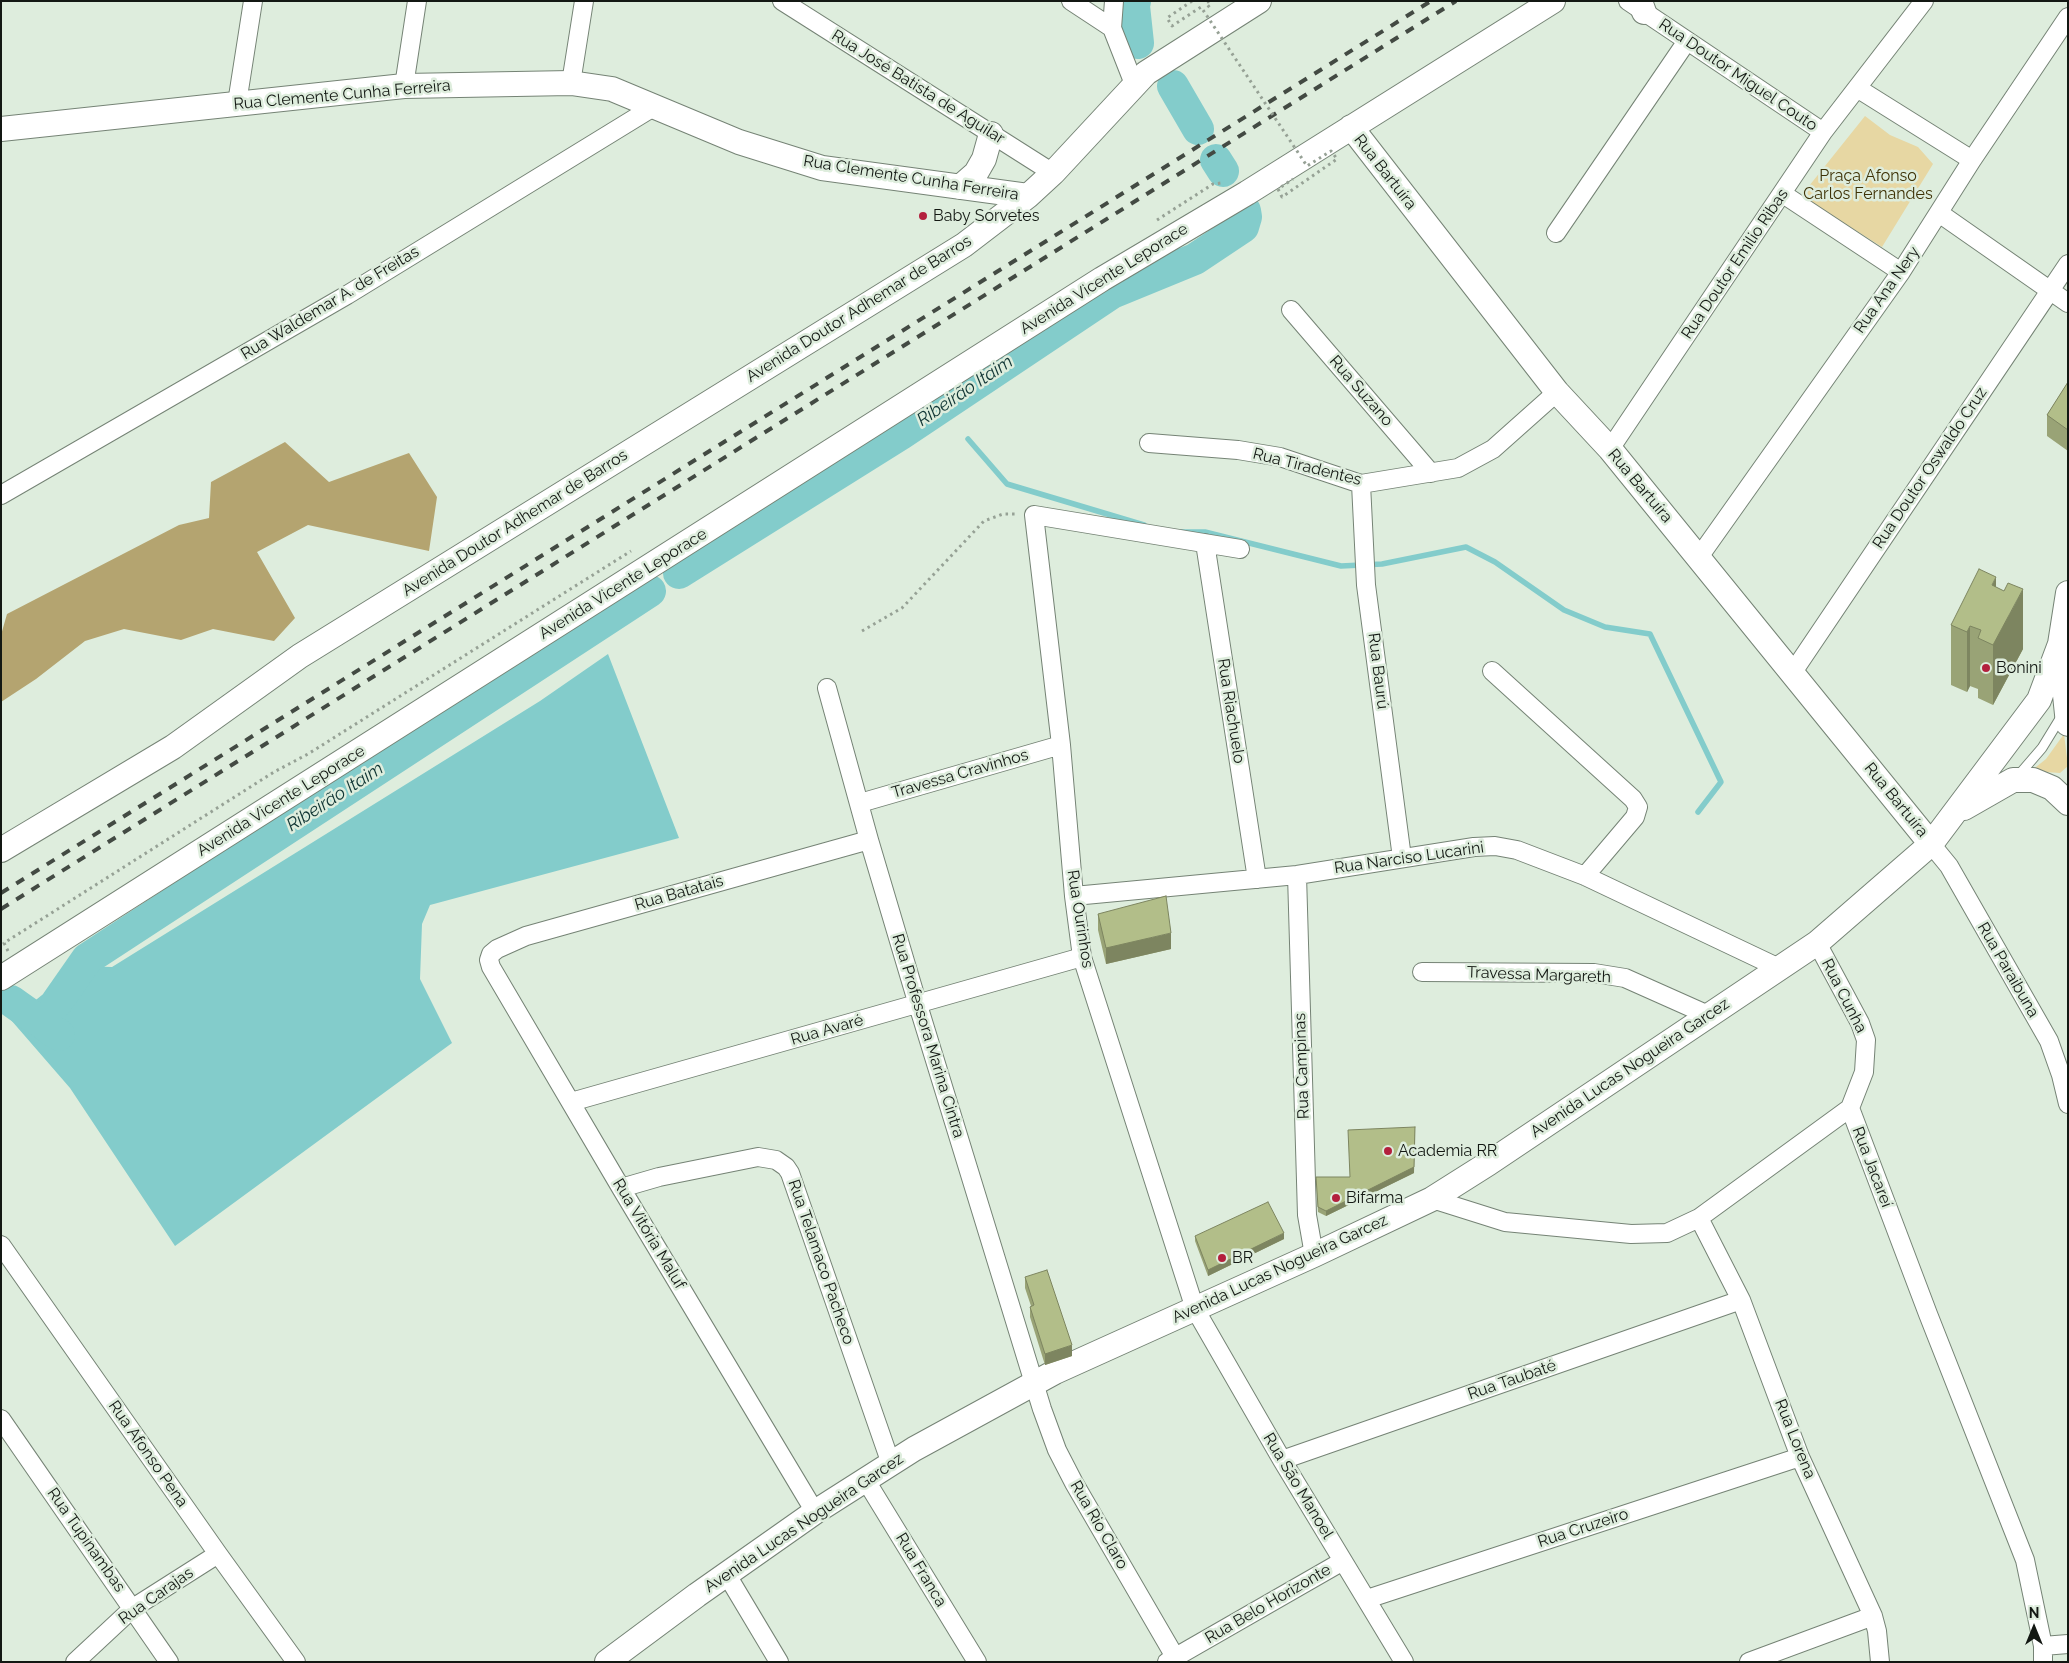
<!DOCTYPE html>
<html>
<head>
<meta charset="utf-8">
<style>
	body { margin:0 }
	#map { position:relative; width:2069px; height:1663px; overflow:hidden; background:#deeddd; font-family:Raleway,sans-serif }
	canvas { display:block }
	.frame { position:absolute; inset:0; border:2px solid #131813; pointer-events:none }
	.north { position:absolute; left:2009px; top:1603px; width:50px; height:50px; -webkit-text-stroke:4px #deeddd; paint-order:stroke; rotate:0deg; font-size:14px; font-weight:700; line-height:20px; text-align:center; color:#131813 }
	.north::after { content:''; display:block; margin:auto; width:18px; height:22px; background:#131813; clip-path:polygon(50% 0,100% 100%,50% 72%,0 100%) }
</style>
</head>
<body>
<div id="map">
<canvas width="2069" height="1663"></canvas>
<div class="frame"></div>
<div class="north">N</div>
</div>
<script>
const ctx = document.querySelector('canvas').getContext('2d');
ctx.lineJoin = 'round';
function fillPath(path, color) {
  ctx.fillStyle = color;
  ctx.fill(path, 'evenodd');
}
function shape(rows) {
  const path = new Path2D();
  for (const r of rows) {
    path.moveTo(r[0], r[1]);
    for (let i = 2; i < r.length; i += 2) path.lineTo(r[i], r[i + 1]);
  }
  return path;
}
function stroke(path, color, width, dash) {
  ctx.strokeStyle = color;
  ctx.lineWidth = width;
  ctx.lineCap = dash ? 'butt' : 'round';
  ctx.setLineDash(dash || []);
  ctx.stroke(path);
}
function label(font, color, halo, rows, align = 'center') {
  ctx.font = font + ' Raleway,sans-serif';
  ctx.lineWidth = 5;
  ctx.setLineDash([]);
  ctx.textBaseline = 'middle';
  ctx.strokeStyle = halo;
  ctx.fillStyle = color;
  for (const [text, x, y, turn = 0] of rows) {
    ctx.save();
    ctx.translate(x, y);
    ctx.rotate((+turn || 0) * Math.PI / 180);
    ctx.textAlign = isNaN(turn) ? turn : align;
    if (halo) ctx.strokeText(text, 0, 0);
    ctx.fillText(text, 0, 0);
    ctx.restore();
  }
}
fillPath(shape([
	[1865,116,1890,135,1918,147,1933,164,1882,247,1801,196],
	[2064,734,2068,766,2060,773,2031,771,2046,759]
]), '#e7d7a3');
fillPath(shape([
	[285,442,329,482,409,453,437,497,429,551,308,525,257,552,295,618,274,641,213,629,181,640,124,629,85,641,36,679,1,702,1,635,7,614,179,525,209,518,211,482]
]), '#b4a470');
fillPath(shape([
	[608,654,679,838,430,905,422,924,420,979,452,1043,175,1246,70,1088,11,1020,78,966,112,967,540,701]
]), '#83cccb');
stroke(shape([
	[968,439,1007,484,1144,525],
	[1182,532,1205,532,1341,566,1382,564,1466,547,1495,562,1564,610,1605,627,1650,634,1721,782,1698,812]
]), '#83cccb', 5.5);
stroke(shape([
	[1135,1,1134,6,1138,43],
	[1173,86,1198,129],
	[1216,160,1223,171],
	[679,573,901,434,1112,293,1195,259,1243,227,1246,217,1245,211],
	[11,1001,59,1035],
	[57,1002,87,959,650,591]
]), '#83cccb', 32);
const lane = shape([
	[2017,777,2042,748,2061,717]
]);
const street = shape([
	[782,1,1053,173],
	[1071,1,1112,28],
	[1114,1,1112,28,1134,84],
	[1628,1,1823,132],
	[571,83,584,1],
	[404,86,417,1],
	[1857,88,1972,160],
	[237,103,253,1],
	[1783,194,1901,272],
	[1939,213,2068,303],
	[1556,233,1687,41],
	[1291,310,1431,473],
	[1149,443,1238,450,1280,457,1361,484,1458,468,1493,449,1557,392],
	[1610,449,1823,132,1924,1],
	[1361,484,1366,585,1402,858],
	[1,495,347,295,655,106],
	[1205,543,1257,879],
	[1240,549,1034,515,1061,745,1074,896,1082,957,1195,1309,1282,1460,1404,1662],
	[1699,557,1901,272,1972,160,2068,17],
	[1492,671,1633,799,1638,807,1635,817,1585,876],
	[1793,672,2068,264],
	[827,688,869,840,918,1005,1042,1409,1057,1450,1074,1483,1178,1662],
	[860,803,1061,745],
	[1931,844,1949,866,2049,1041,2061,1075,2068,1104],
	[1297,875,1307,1215,1314,1255],
	[1074,896,1297,875,1474,847,1495,846,1517,850,1585,876,1779,968],
	[1817,943,1860,1023,1866,1040,1864,1072,1850,1108],
	[1422,972,1594,973,1625,978,1708,1015],
	[571,1102,1082,957],
	[1850,1108,1928,1314,2025,1560,2043,1646,2043,1662],
	[621,1188,659,1177,758,1157,776,1160,786,1167,790,1173,891,1464],
	[1432,1199,1505,1222,1631,1234,1667,1233,1699,1218,1850,1108],
	[1699,1218,1741,1300,1800,1457,1873,1616,1877,1631,1880,1662],
	[1,1245,218,1554,296,1662],
	[1,1419,169,1662],
	[1282,1460,1741,1300],
	[865,1479,977,1662],
	[815,1512,621,1188,491,967,489,960,491,954,497,949,526,936,869,840],
	[727,1575,779,1662],
	[1367,1599,1800,1457],
	[2043,1646,2068,1644],
	[75,1662,133,1608,218,1554],
	[1167,1662,1343,1561],
	[1749,1662,1873,1616]
]);
const secondary = shape([
	[1640,1,1644,12],
	[1351,127,1557,392,1610,449,1931,844],
	[1,129,404,86,571,83,612,89,739,142,822,168,1028,196],
	[960,187,976,173,984,159,991,134],
	[2061,656,2068,724],
	[1964,808,2013,780,2033,780,2052,788,2068,803],
	[1,850,173,747,300,656,964,245,1028,196,1053,173,1146,73,1259,1],
	[1,978,1102,279,1247,193,1553,1],
	[607,1662,697,1595,815,1512,914,1449,1055,1372,1314,1255,1432,1199,1489,1163,1817,943,1931,844,2039,700,2060,644,2068,593]
]);
stroke(lane, '#758375', 11);
stroke(street, '#758375', 20);
stroke(secondary, '#758375', 26);
stroke(shape([
	[1209,1,1206,3,1210,8],
	[1157,220,1213,184,1221,183],
	[862,631,902,608,984,521,1003,514,1017,514],
	[8,951,4,943,274,772,308,754,631,551]
]), '#96a195', 3, [2.5, 4]);
stroke(lane, '#fff', 9);
stroke(street, '#fff', 18);
stroke(secondary, '#fff', 24);
stroke(shape([
	[1,893,1431,1],
	[1,909,1456,1]
]), '#434a43', 4, [9, 9]);
stroke(shape([
	[1192,1,1167,18,1172,26,1201,7,1307,166,1331,151,1337,159,1282,197,1278,189,1293,179]
]), '#96a195', 3, [2.5, 4]);
fillPath(shape([
	[2068,382,2068,451,2047,436,2047,415],
	[1996,587,2023,649,1993,705,1978,698,1978,689,1970,686,1967,692,1951,685,1951,625],
	[1098,914,1171,949,1106,964,1098,930],
	[1414,1173,1326,1216,1318,1212,1316,1177,1350,1177],
	[1195,1236,1284,1239,1208,1276,1195,1241],
	[1025,1277,1072,1356,1045,1365,1030,1317,1030,1307,1031,1306,1025,1288]
]), '#99a376');
fillPath(shape([
	[1996,577,1996,637,1992,645,1992,585],
	[2023,589,2023,649,1993,705,1993,645],
	[1970,626,1970,686,1967,692,1967,632],
	[1171,933,1171,949,1106,964,1106,948],
	[1415,1127,1414,1173,1326,1216,1326,1211],
	[1284,1233,1284,1239,1208,1276,1208,1270],
	[1072,1345,1072,1356,1045,1365,1045,1354]
]), '#7d8560');
const building = shape([
	[2068,382,2068,430,2047,415,2068,382],
	[1979,569,1996,577,1992,585,2004,591,2008,583,2023,589,1993,645,1978,638,1981,630,1970,626,1967,632,1951,625,1979,569],
	[1166,896,1171,933,1106,948,1098,914,1166,896],
	[1415,1127,1414,1167,1326,1211,1318,1207,1316,1177,1350,1177,1348,1130,1415,1127],
	[1268,1202,1284,1233,1208,1270,1195,1236,1268,1202],
	[1047,1270,1072,1345,1045,1354,1030,1307,1034,1305,1025,1277,1047,1270]
]);
fillPath(building, '#b2be89');
stroke(building, '#7d8560', 1);
for (const [x, y, r, color] of [
	[923,216,5,"#b3203d"],
	[1986,668,5,"#b3203d"],
	[1388,1151,5,"#b3203d"],
	[1336,1198,5,"#b3203d"],
	[1222,1258,5,"#b3203d"]
]) {
  const dot = new Path2D();
  dot.arc(x, y, r, 0, 2 * Math.PI);
  ctx.fillStyle = color;
  ctx.fill(dot);
  stroke(dot, '#deeddd', 2);
}
label('16px', '#131813', '#deeddd', [
	["Rua Doutor Miguel Couto",1738,75,34],
	["Rua José Batista de Aguilar",918,87,32],
	["Rua Clemente Cunha Ferreira",342,95,-5],
	["Rua Bartuíra",1385,172,52],
	["Rua Clemente Cunha Ferreira",911,178,9],
	["Rua Doutor Emilio Ribas",1735,264,-56],
	["Avenida Vicente Leporace",1104,279,-32],
	["Rua Ana Nery",1887,290,-55],
	["Rua Waldemar A. de Freitas",330,303,-31],
	["Avenida Doutor Adhemar de Barros",859,309,-32],
	["Rua Suzano",1361,391,49],
	["Rua Tiradentes",1307,467,14],
	["Rua Doutor Oswaldo Cruz",1930,468,-56],
	["Rua Bartuíra",1640,486,50],
	["Avenida Doutor Adhemar de Barros",515,523,-32],
	["Avenida Vicente Leporace",623,584,-32],
	["Rua Baurú",1378,671,83],
	["Rua Riachuelo",1231,711,81],
	["Travessa Cravinhos",960,774,-16],
	["Rua Bartuíra",1896,800,51],
	["Avenida Vicente Leporace",281,801,-32],
	["Rua Narciso Lucarini",1409,858,-8],
	["Rua Batatais",679,893,-16],
	["Rua Ourinhos",1080,919,81],
	["Rua Paraibuna",2008,970,60],
	["Travessa Margareth",1539,975,2],
	["Rua Cunha",1844,996,63],
	["Rua Avaré",827,1030,-16],
	["Rua Professora Marina Cintra",928,1036,73],
	["Rua Campinas",1302,1066,-92],
	["Avenida Lucas Nogueira Garcez",1630,1068,-34],
	["Rua Jacareí",1872,1167,69],
	["Rua Vitória Maluf",649,1234,59],
	["Rua Telamaco Pacheco",821,1262,71],
	["Avenida Lucas Nogueira Garcez",1280,1269,-25],
	["Rua Taubaté",1512,1380,-19],
	["Rua Lorena",1795,1439,68],
	["Rua Afonso Pena",148,1454,55],
	["Rua São Manoel",1298,1486,59],
	["Avenida Lucas Nogueira Garcez",804,1523,-34],
	["Rua Rio Claro",1099,1525,60],
	["Rua Cruzeiro",1583,1528,-18],
	["Rua Tupinambas",86,1540,55],
	["Rua Franca",921,1570,59],
	["Rua Carajas",156,1596,-35],
	["Rua Belo Horizonte",1268,1604,-30]
]);
label('16px', '#3e3206', '#deeddd', [
	["Praça Afonso",1868,176],
	["Carlos Fernandes",1868,194]
]);
label('16px', '#131813', '#deeddd', [
	["Baby Sorvetes",933,216],
	["Bonini",1996,668],
	["Academia RR",1398,1151],
	["Bifarma",1346,1198],
	["BR",1232,1258]
], 'left');
label('italic 18px', '#103534', '#deeddd', [
	["Ribeirão Itaim",965,391,-34],
	["Ribeirão Itaim",335,797,-33]
]);
</script>
</body>
</html>
